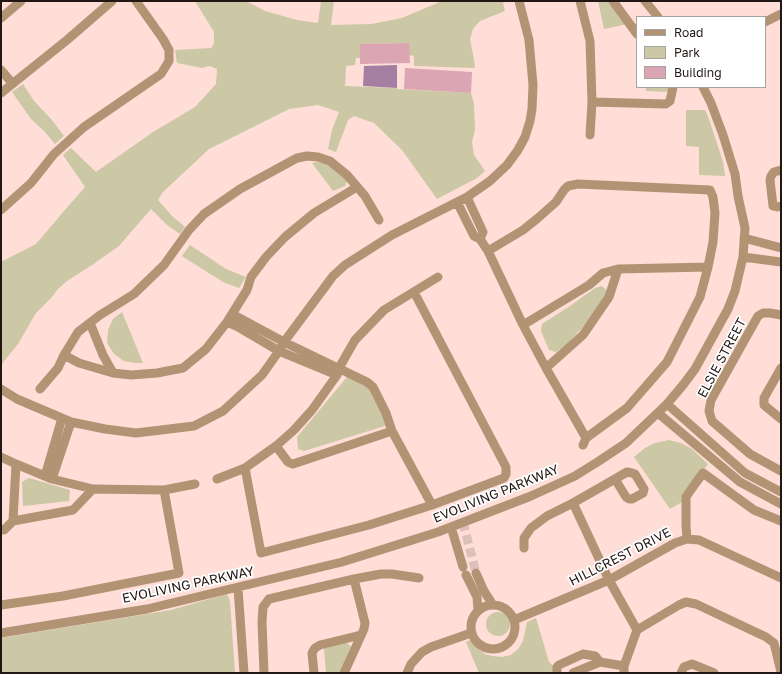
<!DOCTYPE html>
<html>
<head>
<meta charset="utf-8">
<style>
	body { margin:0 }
	#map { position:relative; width:782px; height:674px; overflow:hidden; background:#feded7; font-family:"Golos Text",sans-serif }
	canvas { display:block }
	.frame { position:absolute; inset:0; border:2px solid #211714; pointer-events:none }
	.legend { position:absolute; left:636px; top:16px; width:130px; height:72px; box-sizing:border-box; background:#fff; border:1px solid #a6a2a1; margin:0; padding:5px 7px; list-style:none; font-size:12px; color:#211714 }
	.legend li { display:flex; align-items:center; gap:8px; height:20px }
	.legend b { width:20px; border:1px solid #a6a2a1 }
</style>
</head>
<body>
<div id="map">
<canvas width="782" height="674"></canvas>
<div class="frame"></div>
<ul class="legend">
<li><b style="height:5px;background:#b29475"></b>Road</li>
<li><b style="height:11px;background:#ccc7a4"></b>Park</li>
<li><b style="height:11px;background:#dba5b3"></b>Building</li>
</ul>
</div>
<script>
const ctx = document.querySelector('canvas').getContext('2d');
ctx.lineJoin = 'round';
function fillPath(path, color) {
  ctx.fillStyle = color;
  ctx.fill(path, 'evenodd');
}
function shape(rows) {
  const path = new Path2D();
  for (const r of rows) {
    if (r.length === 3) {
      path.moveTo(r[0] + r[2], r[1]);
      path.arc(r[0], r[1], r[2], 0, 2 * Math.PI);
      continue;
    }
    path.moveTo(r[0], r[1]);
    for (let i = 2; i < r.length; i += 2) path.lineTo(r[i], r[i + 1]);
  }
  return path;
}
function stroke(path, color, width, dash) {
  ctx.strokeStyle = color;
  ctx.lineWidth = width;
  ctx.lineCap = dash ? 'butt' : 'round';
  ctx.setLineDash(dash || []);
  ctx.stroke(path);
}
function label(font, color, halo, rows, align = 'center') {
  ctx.font = font + ' "Golos Text",sans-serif';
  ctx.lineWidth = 3.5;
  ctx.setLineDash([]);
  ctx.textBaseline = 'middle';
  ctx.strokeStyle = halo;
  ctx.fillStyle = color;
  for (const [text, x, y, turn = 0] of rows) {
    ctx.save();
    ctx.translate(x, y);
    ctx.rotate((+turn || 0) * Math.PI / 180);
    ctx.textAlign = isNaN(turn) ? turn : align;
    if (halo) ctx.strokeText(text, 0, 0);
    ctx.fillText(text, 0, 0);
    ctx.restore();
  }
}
fillPath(shape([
	[195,1,246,1,265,11,297,20,318,23,321,1,334,1,331,25,371,24,402,18,442,1,508,1,503,3,505,11,480,21,473,29,470,39,474,60,475,68,414,66,414,56,409,55,409,43,360,44,360,58,356,58,355,65,346,66,345,86,397,88,397,89,471,93,474,103,475,130,472,142,474,155,485,171,477,178,437,199,402,150,374,123,354,116,348,120,336,152,328,149,332,130,339,112,318,105,289,109,209,149,163,192,158,200,172,216,185,227,180,234,167,225,151,209,119,246,92,265,67,281,58,289,51,298,36,313,18,344,1,365,1,262,36,244,64,211,85,187,63,155,71,148,96,172,153,132,195,107,216,84,217,69,210,66,202,68,177,63,175,50,211,48,214,44,214,32],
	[598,1,611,1,628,24,604,29],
	[23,84,34,101,52,120,64,136,55,144,45,132,31,119,12,92],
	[646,87,671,87,670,90,666,92,646,91],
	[686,110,705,110,709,119,723,162,725,176,699,175,699,147,686,146],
	[317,162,324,163,330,166,347,179,346,184,345,186,333,191,312,163],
	[190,245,226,269,246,277,239,288,223,282,182,256],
	[602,286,607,291,605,296,583,327,567,344,556,352,549,350,541,331,542,324,570,306,595,288],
	[122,312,143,363,135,363,124,361,114,354,107,343,108,330,113,319],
	[347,377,372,387,388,423,385,426,304,451,298,449,297,437],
	[669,440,681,443,692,449,708,464,694,483,687,499,670,509,634,457,645,448,655,443],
	[29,478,70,490,69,501,23,506,22,482],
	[227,594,230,601,235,673,1,673,1,638,171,610],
	[498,624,12],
	[536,618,549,662,555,667,558,673,479,673,466,642,472,639,478,649,485,654,492,656,502,657,511,655,518,649,523,641,527,622],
	[345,642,351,646,341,673,326,673,324,648]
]), '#ccc7a4');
fillPath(shape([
	[397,65,397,88,363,86,364,66]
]), '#a47fa1');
fillPath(shape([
	[409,43,410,63,360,64,360,44],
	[405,68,472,72,471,93,404,89]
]), '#dba5b3');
stroke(shape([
	[463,522,476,573]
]), '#ddc0ba', 9, [9, 4.5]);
stroke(shape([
	[580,1,590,41,592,102,590,135],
	[613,1,637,34],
	[645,1,658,17],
	[1,18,21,1],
	[765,22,781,14],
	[1,70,12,83],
	[1,93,67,40,112,1],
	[592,102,666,104,670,101,673,87],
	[781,170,774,172,771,176,770,180,773,206,777,207,781,206],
	[467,197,483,232,480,239],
	[457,202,474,236,480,239,488,251,523,325,546,368,586,438,583,445],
	[1,210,31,183,54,154,84,127,161,74,169,61,169,50,163,39,136,1],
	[744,238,781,248],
	[488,251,523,230,538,218,556,202,564,190,568,186,578,184,710,190,713,197,715,213,713,242,708,267,700,297,667,362,627,408,586,438],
	[743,257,781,262],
	[232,314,284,342,367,382,373,387,386,413,392,431,432,505],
	[781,315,770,313,763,313,758,316,711,400,709,411,712,421,750,454,781,471],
	[227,322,240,328,279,351,337,375],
	[90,323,103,355,113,373],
	[523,325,589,285,603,273,618,269,708,267],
	[64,355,79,363,113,373,131,375,157,373,183,368,206,349,227,322,247,290,251,277,266,257,285,237,314,213,357,187],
	[546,368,583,335,609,297,618,269],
	[781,368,764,398,764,405,781,419],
	[1,389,17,399,71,422,105,429,136,433,194,426,223,411,262,375,279,351,284,342,333,276,345,265,392,235,467,197,490,181,507,165,518,150,525,137,530,121,532,109,533,85,529,40,519,1],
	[40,389,58,368,64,355,78,332,100,315,134,294,164,265,189,230,204,214,240,189,297,158,307,156,318,157,330,161,347,175,365,196,379,220],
	[667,404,745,473,781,492],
	[658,413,740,482,781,504],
	[276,446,288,462,293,464,392,431],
	[1,457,16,464,52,479,93,489,164,490,195,484],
	[16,464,13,521,73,510,93,489],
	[245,468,261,553,369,525,432,505,504,478,506,474,506,467,414,292],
	[45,476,62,418],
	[52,479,71,422],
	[217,479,245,468,276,446,294,430,312,410,337,375,339,368,355,340,384,310,438,277],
	[573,503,615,479,626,497,629,499,632,499,643,493,644,489,635,474,632,473,627,472,615,479],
	[451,527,463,567],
	[4,530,13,521],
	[687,539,686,525,686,497,695,484,703,473,754,510,781,521],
	[524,548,524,538,531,528,547,516,573,503,609,580,637,630,624,666,624,673],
	[476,573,484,591,493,605],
	[466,575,477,597,478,610],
	[354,579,381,574,392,574,419,578],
	[238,588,244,673],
	[493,627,22],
	[1,605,63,596,179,573,164,490],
	[514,620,609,580,675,543,687,539,699,540,781,578],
	[637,630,679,605,686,602,696,604,766,637,774,643,781,672],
	[1,633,147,609,342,562,438,532,531,496,575,476,599,461,626,443,667,404,683,385,695,369,728,309,735,291,743,257,745,228,738,196,735,174,723,135,711,103,703,87],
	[264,673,262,622,263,607,269,599,354,579,365,623,364,629,344,673],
	[314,673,312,653,315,648,320,645,361,635],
	[407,673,411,664,422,652,431,647,471,633],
	[557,673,557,667,559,665,583,654,595,656,600,662],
	[573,673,600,662,624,666],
	[681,673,684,667,692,664,714,673]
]), '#b29475', 9);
label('13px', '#211714', '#fff', [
	["ELSIE STREET",722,358,-62],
	["EVOLIVING PARKWAY",496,494,-22],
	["HILLCREST DRIVE",620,557,-27],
	["EVOLIVING PARKWAY",188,585,-12]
]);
</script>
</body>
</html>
